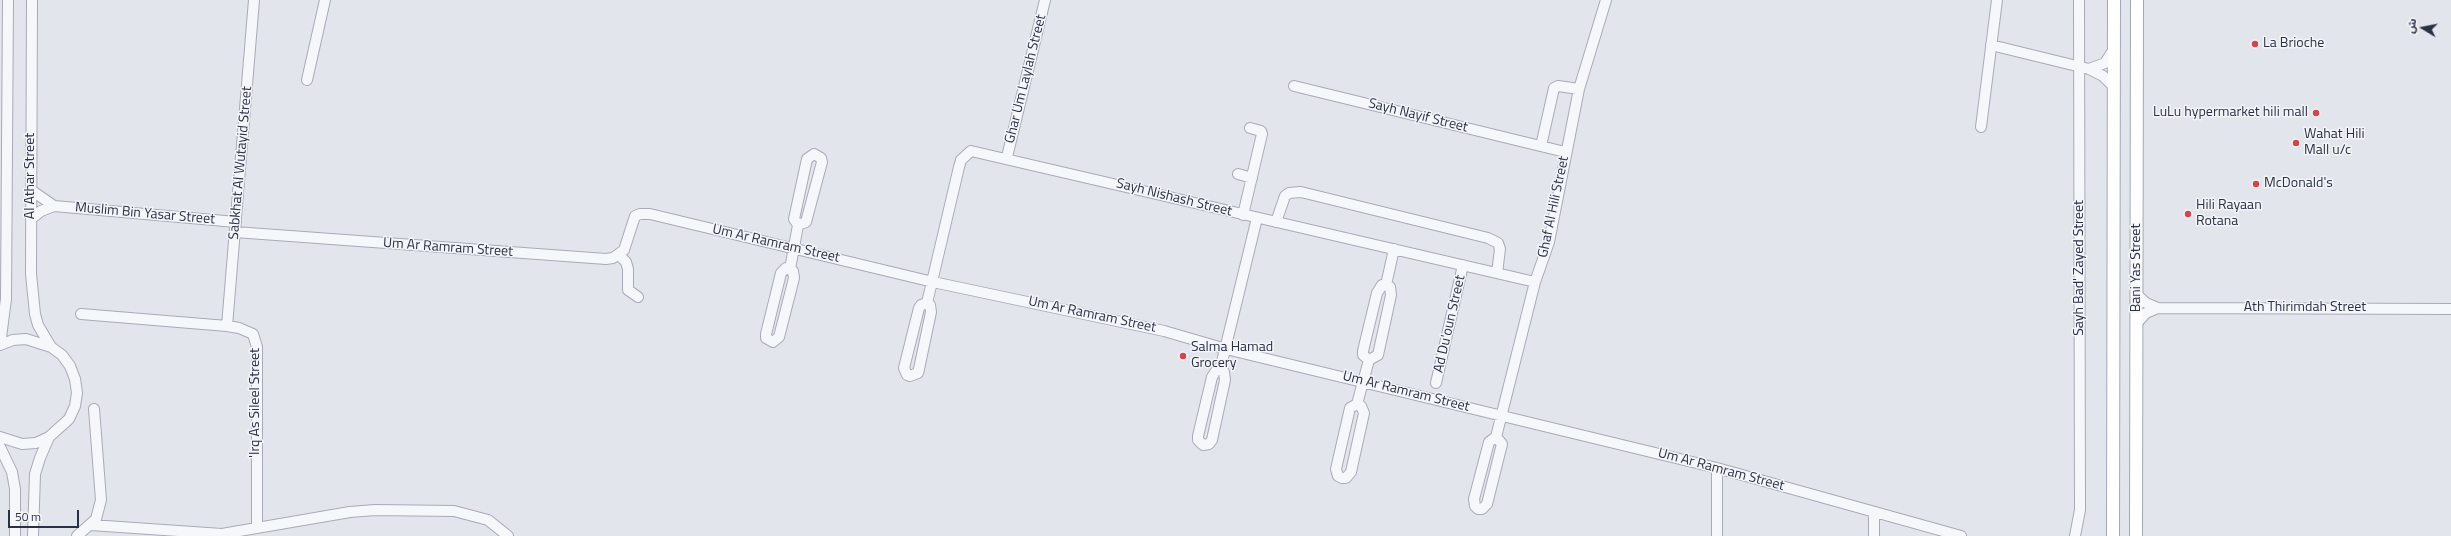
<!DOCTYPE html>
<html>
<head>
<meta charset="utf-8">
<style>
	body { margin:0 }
	#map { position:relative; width:2451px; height:536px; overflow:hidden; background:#e3e5ec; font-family:"Titillium Web","Noto Sans Arabic",sans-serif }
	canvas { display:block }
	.north { position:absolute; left:2403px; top:8px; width:40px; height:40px; -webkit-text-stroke:3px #f3f5f9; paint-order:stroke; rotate:280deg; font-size:11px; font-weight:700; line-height:16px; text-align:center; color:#2a3145 }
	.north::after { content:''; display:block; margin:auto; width:14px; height:18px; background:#2a3145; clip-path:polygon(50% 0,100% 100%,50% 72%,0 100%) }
	.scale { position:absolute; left:8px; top:510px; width:71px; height:18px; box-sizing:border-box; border:2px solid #2a3145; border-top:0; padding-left:5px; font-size:12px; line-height:14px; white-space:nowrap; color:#2a3145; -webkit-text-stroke:3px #f3f5f9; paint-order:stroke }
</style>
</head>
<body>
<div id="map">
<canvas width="2451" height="536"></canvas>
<div class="north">ش</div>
<div class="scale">50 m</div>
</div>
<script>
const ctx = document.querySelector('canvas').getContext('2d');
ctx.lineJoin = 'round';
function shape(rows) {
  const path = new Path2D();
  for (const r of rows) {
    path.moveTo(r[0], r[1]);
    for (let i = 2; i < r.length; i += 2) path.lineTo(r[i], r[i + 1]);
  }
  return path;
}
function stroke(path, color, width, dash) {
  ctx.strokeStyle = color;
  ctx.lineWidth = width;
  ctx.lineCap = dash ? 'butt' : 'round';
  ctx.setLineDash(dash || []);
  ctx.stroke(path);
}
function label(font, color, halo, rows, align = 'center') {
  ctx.font = font + ' "Titillium Web",sans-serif';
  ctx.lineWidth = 3;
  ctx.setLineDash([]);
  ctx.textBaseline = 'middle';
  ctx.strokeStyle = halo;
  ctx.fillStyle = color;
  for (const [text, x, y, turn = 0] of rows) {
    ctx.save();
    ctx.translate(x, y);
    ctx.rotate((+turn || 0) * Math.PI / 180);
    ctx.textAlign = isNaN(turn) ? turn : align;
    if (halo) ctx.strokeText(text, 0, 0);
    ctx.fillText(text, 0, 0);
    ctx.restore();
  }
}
const minor = shape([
	[32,0,31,274,35,314,38,325,51,347],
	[1991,45,2089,69,2103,76,2114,87],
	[2089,69,2105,63,2114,49],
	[307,80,325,0],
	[1294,86,1565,152],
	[1981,127,1997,0],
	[1541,146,1554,88,1558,86,1579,89],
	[814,154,821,158,822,162,806,222,798,225,794,219,807,159,814,154],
	[1007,157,1045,0],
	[1238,174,1252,178],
	[31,190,54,206],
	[1243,215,1262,134,1261,131,1250,128],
	[31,219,41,211,54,206,236,222],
	[1276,222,1285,196,1289,193,1301,192,1488,238,1498,243,1500,249,1497,273],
	[235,232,606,259,613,258,624,250,635,216,640,214,650,214,933,282,1164,331,1226,349,1717,468,1961,536],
	[619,255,626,262,628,269,628,290,638,297],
	[786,268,793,271,794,278,779,337,773,342,766,338,766,334,781,273,786,268],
	[790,269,798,225],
	[1382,285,1390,287,1391,295,1378,355,1369,360,1363,355,1363,351,1377,293,1382,285],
	[1386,285,1394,249],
	[2136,294,2146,303,2158,308,2451,309],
	[927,303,959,167,961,160,971,151,1535,282],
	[927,303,930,305,931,312,919,369,918,373,910,376,907,375,904,368,919,308,921,305,927,303],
	[81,314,227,326,239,328,253,334,257,347,257,527],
	[2137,323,2146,313,2158,308],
	[227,326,254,0],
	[0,345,6,299,8,0],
	[0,345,13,340,26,339,51,347,62,355,70,366,75,379,77,393,75,406,69,419,49,437,36,443,22,444,0,437],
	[1220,370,1224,372,1225,380,1212,440,1209,444,1203,445,1198,440,1198,436,1212,377,1216,371,1220,370],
	[1220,370,1257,218],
	[1436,383,1463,265],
	[1357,404,1361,406,1364,413,1351,472,1346,478,1342,478,1338,476,1336,469,1350,408,1357,404],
	[1357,404,1369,360],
	[1496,437,1535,282,1549,242,1579,89,1606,0],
	[1496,437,1502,444,1487,504,1482,509,1478,509,1475,506,1474,499,1489,442,1496,437],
	[0,447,12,472,15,489,15,536],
	[1717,468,1717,536],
	[91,525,222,534,350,512,375,510,454,511,488,520,508,536],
	[33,536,35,474,40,458,49,437],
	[77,536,96,519,101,500,94,409],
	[1874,536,1874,512],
	[2075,536,2080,510,2079,0]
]);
const major = shape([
	[2113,536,2114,0],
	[2136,536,2137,0]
]);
stroke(minor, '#a8abb7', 12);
stroke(major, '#a2a8b8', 14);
stroke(minor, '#f6f7fa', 10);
stroke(major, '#fff', 12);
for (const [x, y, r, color] of [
	[2255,44,4,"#d4444a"],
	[2316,113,4,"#d4444a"],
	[2296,143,4,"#d4444a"],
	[2256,184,4,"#d4444a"],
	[2188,214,4,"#d4444a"],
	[1183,356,4,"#d4444a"]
]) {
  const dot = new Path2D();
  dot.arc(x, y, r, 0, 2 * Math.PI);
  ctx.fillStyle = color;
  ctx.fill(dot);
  stroke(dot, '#f3f5f9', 1.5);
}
label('14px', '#2a3145', '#f3f5f9', [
	["La Brioche",2263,44],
	["LuLu hypermarket hili mall",2308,113,"right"],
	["Wahat Hili",2304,135],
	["Mall u/c",2304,151],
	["McDonald's",2264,184],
	["Hili Rayaan",2196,206],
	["Rotana",2196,222],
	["Salma Hamad",1191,348],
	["Grocery",1191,364]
], 'left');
label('14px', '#2a3145', '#f3f5f9', [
	["Ghar Um Laylah Street",1026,79,-76],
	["Sayh Nayif Street",1418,116,14],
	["Sabkhat Al Wutayid Street",241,163,-85],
	["Al Athar Street",31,176,-90],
	["Sayh Nishash Street",1174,198,14],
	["Ghaf Al Hili Street",1554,207,-78],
	["Muslim Bin Yasar Street",145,214,5],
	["Um Ar Ramram Street",776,244,13],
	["Um Ar Ramram Street",448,248,4],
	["Sayh Bad' Zayed Street",2080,268,-90],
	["Bani Yas Street",2137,268,-90],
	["Ath Thirimdah Street",2305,308],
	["Um Ar Ramram Street",1092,315,12],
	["Ad Du'oun Street",1450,324,-77],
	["Um Ar Ramram Street",1406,392,14],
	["'Irq As Sileel Street",256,403,-90],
	["Um Ar Ramram Street",1721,470,15]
]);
</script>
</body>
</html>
